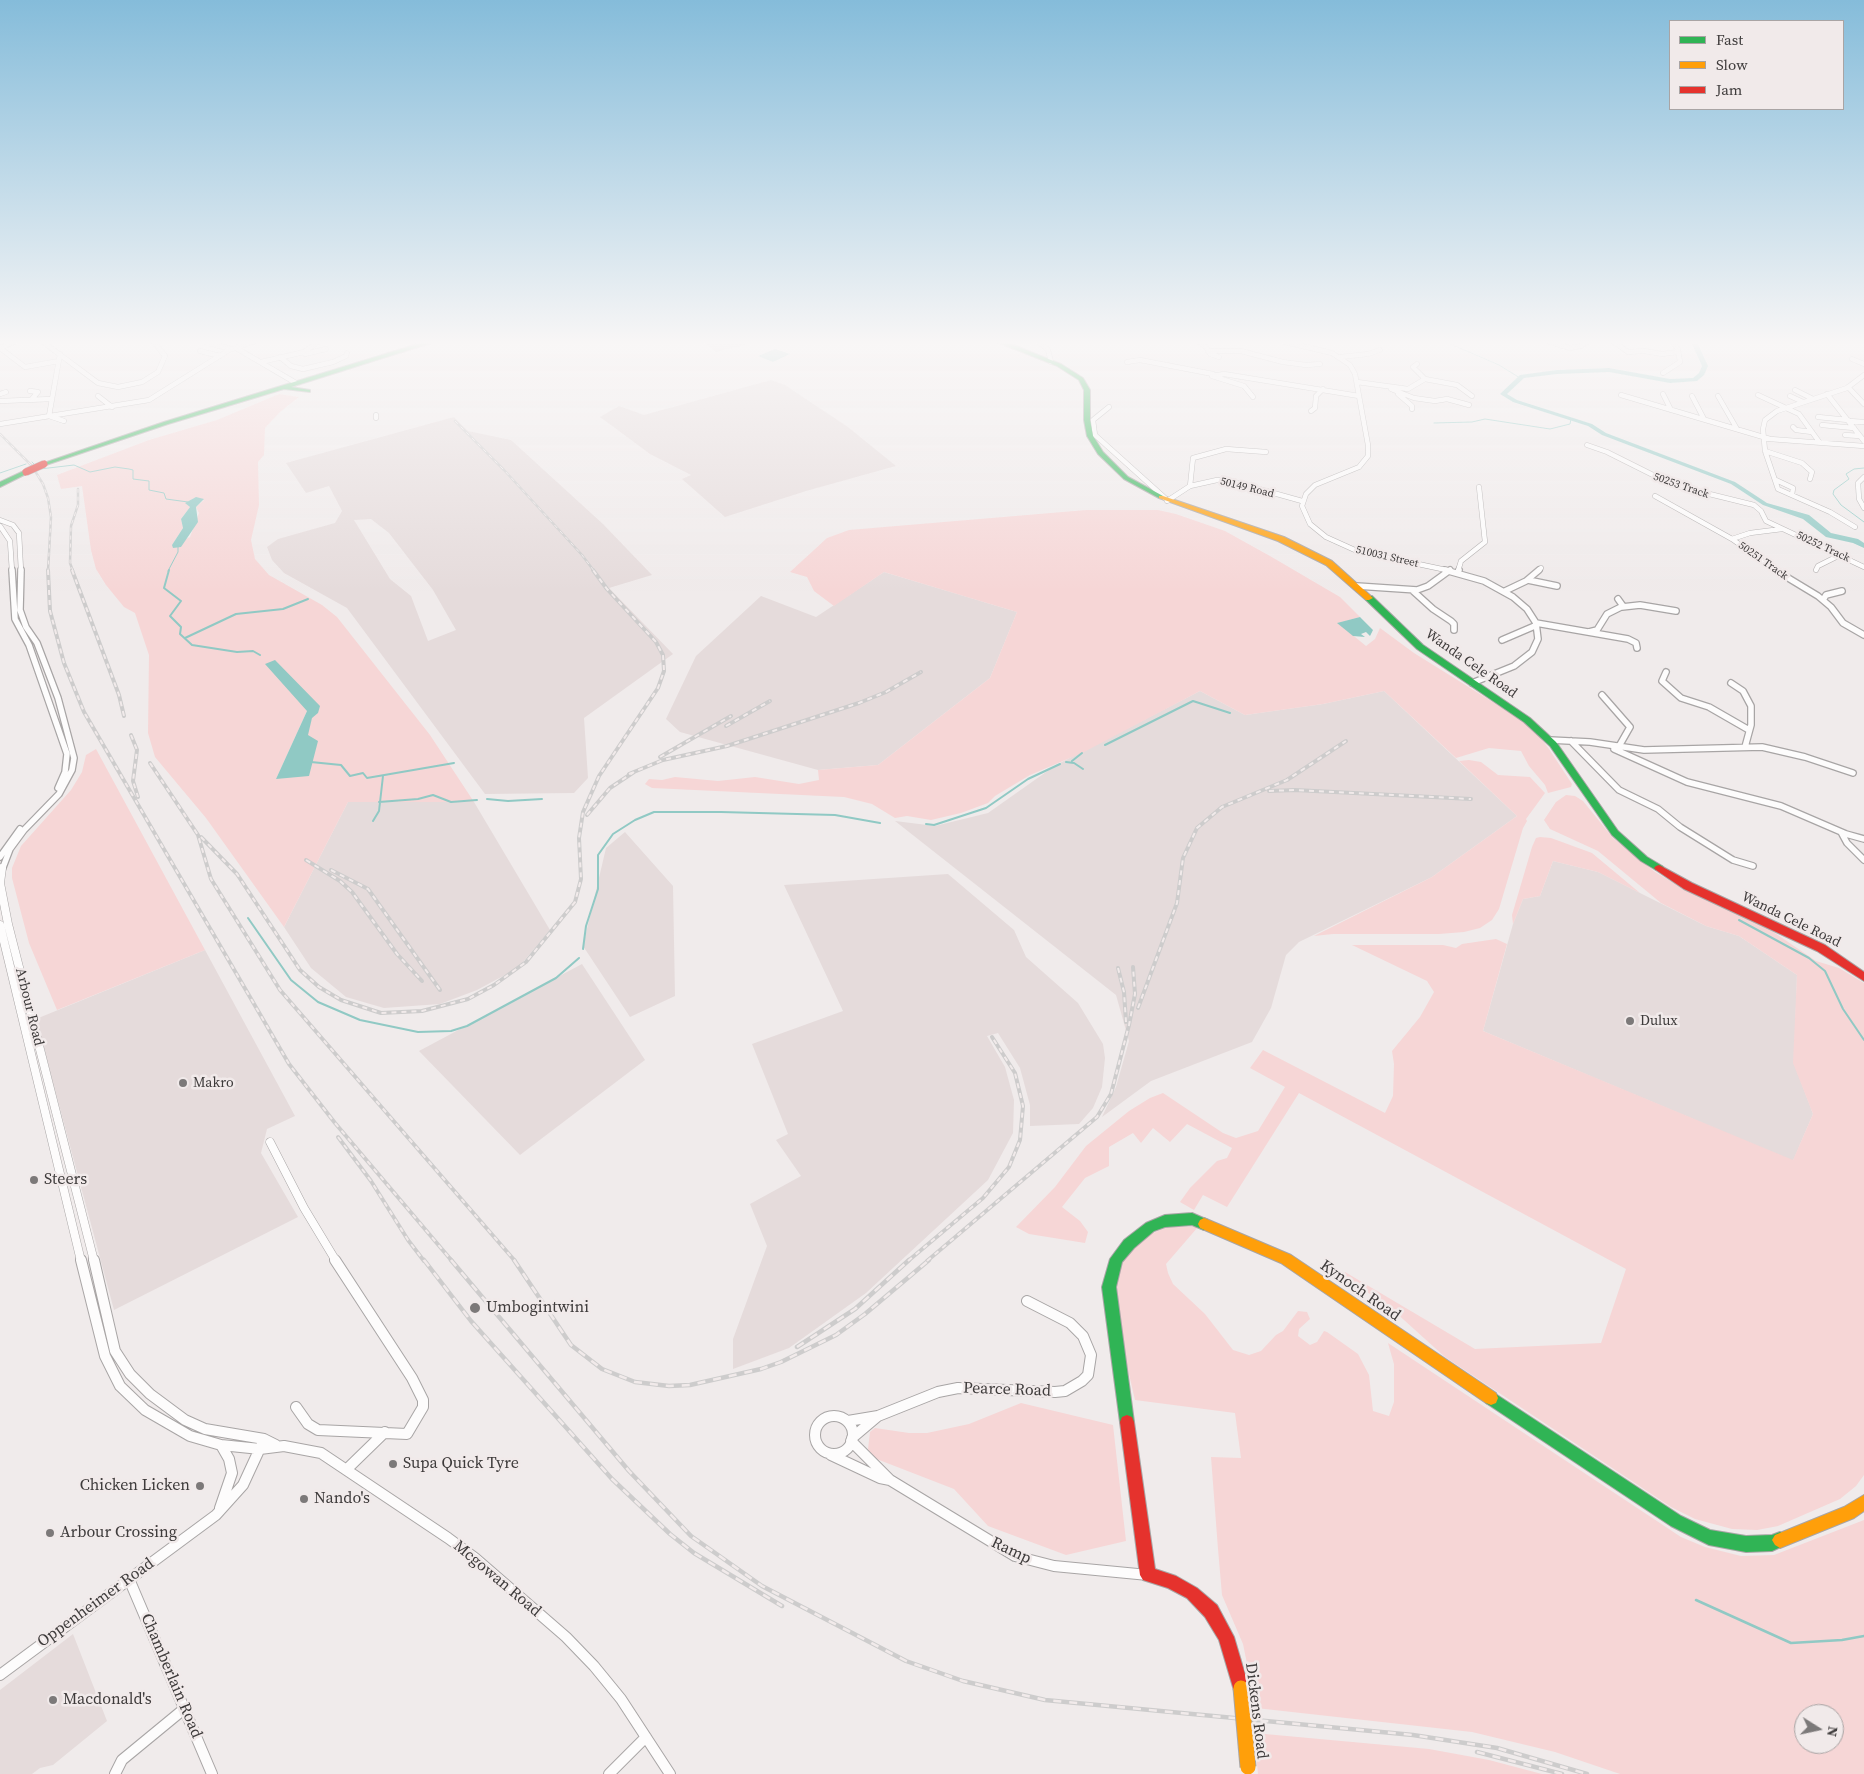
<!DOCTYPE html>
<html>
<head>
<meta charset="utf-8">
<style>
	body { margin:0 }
	#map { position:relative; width:1864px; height:1774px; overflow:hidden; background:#f0ebeb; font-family:"Source Serif 4",serif }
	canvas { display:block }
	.legend { position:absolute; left:1669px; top:20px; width:175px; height:90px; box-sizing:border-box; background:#f1eaea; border:1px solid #a9a4a4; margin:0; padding:6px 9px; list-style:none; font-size:15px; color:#3e3b3b }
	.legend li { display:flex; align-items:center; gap:10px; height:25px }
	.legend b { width:25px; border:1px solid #a9a4a4 }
	.north { position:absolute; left:1794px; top:1704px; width:50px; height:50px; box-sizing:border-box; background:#f1eaea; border:1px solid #a9a4a4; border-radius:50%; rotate:100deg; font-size:14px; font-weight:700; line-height:20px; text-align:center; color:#3e3b3b }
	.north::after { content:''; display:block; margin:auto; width:18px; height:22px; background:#7c7979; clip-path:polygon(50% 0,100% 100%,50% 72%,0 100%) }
</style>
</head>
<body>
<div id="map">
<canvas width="1864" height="1774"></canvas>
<ul class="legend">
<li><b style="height:6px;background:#30b455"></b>Fast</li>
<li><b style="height:6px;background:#ff9f0a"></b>Slow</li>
<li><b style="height:6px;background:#e5322d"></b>Jam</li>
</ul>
<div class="north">N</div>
</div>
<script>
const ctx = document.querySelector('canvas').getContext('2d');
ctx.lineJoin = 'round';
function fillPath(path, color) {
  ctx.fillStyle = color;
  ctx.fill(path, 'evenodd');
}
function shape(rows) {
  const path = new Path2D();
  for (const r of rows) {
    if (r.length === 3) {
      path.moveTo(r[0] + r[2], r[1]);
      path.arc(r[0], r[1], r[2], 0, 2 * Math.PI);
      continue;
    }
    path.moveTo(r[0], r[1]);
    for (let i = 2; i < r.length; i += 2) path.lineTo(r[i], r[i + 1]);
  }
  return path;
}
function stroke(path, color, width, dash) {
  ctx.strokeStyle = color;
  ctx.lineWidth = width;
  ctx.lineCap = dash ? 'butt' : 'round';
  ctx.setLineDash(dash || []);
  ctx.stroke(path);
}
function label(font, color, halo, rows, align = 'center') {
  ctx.font = font + ' "Source Serif 4",serif';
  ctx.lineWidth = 5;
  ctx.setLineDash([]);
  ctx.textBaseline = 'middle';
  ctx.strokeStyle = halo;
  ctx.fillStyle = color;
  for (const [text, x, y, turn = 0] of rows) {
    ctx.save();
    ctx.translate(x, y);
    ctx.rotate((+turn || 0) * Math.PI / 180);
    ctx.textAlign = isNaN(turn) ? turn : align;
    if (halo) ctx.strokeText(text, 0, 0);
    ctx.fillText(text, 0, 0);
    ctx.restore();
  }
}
fillPath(shape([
	[703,342,751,342,752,343,716,352],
	[771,380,785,385,848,427,896,466,806,491,725,517,682,479,691,475,650,454,600,417,619,406,644,415],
	[454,417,468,431,511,440,603,524,652,575,609,588,673,654,584,718,588,778,574,793,485,794,347,608,284,573,272,560,267,547,278,539,335,523,342,511,329,486,306,493,286,463],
	[371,519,389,533,433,590,456,630,428,641,411,596,390,579,354,520],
	[884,572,1017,612,990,678,878,765,818,770,680,732,666,719,696,656,761,596,816,617],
	[1200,691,1245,715,1323,704,1384,691,1517,816,1432,877,1299,942,1286,955,1271,1008,1252,1042,1151,1081,1102,1117,1116,1087,1129,1041,1116,995,895,821,935,826,988,813,1056,765],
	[348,802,474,802,550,930,518,968,477,990,440,1004,384,1008,346,997,311,968,284,927],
	[625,832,673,886,675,996,630,1017,583,946,606,848],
	[1553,861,1598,872,1706,926,1739,936,1797,975,1794,1063,1813,1114,1793,1161,1483,1031,1513,924,1523,899,1540,896],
	[948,874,1014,930,1026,957,1078,1003,1103,1044,1105,1058,1102,1087,1093,1108,1079,1124,1030,1126,1030,1105,1020,1068,998,1033,987,1036,1005,1067,1014,1100,1013,1133,988,1180,866,1293,789,1348,733,1369,733,1339,767,1246,750,1204,801,1176,776,1140,788,1134,752,1044,843,1011,784,885],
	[205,950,295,1116,267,1129,261,1153,298,1217,114,1310,36,1019],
	[582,964,645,1060,520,1155,419,1051],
	[73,1634,107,1721,53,1765,40,1768,32,1774,0,1774,0,1690]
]), '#e5dbdb');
fillPath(shape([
	[279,394,299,397,280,412,265,428,264,455,258,462,259,505,251,540,255,559,269,575,322,605,337,617,430,735,474,802,348,802,284,927,206,818,155,757,148,733,149,655,135,613,124,607,106,585,96,569,91,550,82,486,61,489,57,475,149,440,217,420],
	[194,498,204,500,196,507,199,513,190,537,172,545,183,528,181,519,190,507,186,503],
	[307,711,318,713,312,717,307,735,276,779],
	[1086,510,1158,510,1176,514,1225,531,1270,556,1340,597,1360,617,1338,623,1366,646,1375,639,1380,628,1414,653,1520,719,1537,733,1549,749,1572,784,1571,787,1548,793,1545,785,1529,766,1521,751,1489,748,1456,758,1384,691,1323,704,1245,715,1200,691,1084,752,1030,775,995,796,988,803,961,813,931,820,907,816,895,818,872,804,844,797,652,788,645,784,649,779,662,780,675,777,718,781,755,777,799,784,819,780,818,770,878,765,990,678,1017,612,884,572,834,606,814,591,807,577,790,572,827,538,849,530],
	[96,749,205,950,57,1010,29,943,12,878,12,868,21,846,71,790,82,772,86,755],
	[1469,760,1481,762,1498,775,1530,777,1545,793,1526,819,1527,821,1523,828,1499,909,1492,920,1480,928,1464,932,1439,934,1333,934,1314,936,1432,877,1517,816,1459,761],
	[1566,795,1575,796,1583,801,1613,838,1655,872,1686,890,1769,929,1816,961,1839,968,1864,983,1864,1475,1856,1486,1840,1499,1778,1526,1757,1530,1732,1529,1695,1519,1671,1507,1445,1357,1394,1311,1343,1275,1345,1272,1475,1349,1601,1343,1626,1269,1299,1093,1227,1207,1203,1195,1194,1210,1180,1202,1190,1188,1217,1161,1227,1158,1232,1148,1187,1124,1170,1142,1153,1128,1141,1143,1133,1133,1109,1147,1109,1166,1085,1178,1062,1207,1080,1221,1088,1232,1085,1243,1029,1234,1016,1227,1055,1187,1086,1146,1129,1111,1150,1098,1163,1093,1223,1133,1236,1138,1258,1131,1285,1087,1250,1068,1263,1050,1385,1113,1393,1096,1394,1064,1392,1051,1420,1017,1434,992,1427,981,1352,945,1443,945,1456,948,1462,944,1496,939,1507,944,1483,1031,1793,1160,1813,1114,1793,1063,1797,975,1739,936,1706,926,1661,903,1598,851,1550,829,1544,820,1556,802],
	[1540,837,1551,838,1592,853,1640,893,1598,872,1553,861,1540,896,1523,899,1513,924,1512,915,1532,847,1536,838],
	[1170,1226,1198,1227,1166,1264,1168,1273,1173,1284,1205,1314,1233,1350,1249,1355,1261,1351,1276,1335,1283,1331,1298,1311,1307,1312,1310,1319,1299,1329,1298,1336,1310,1345,1317,1342,1324,1331,1327,1332,1358,1354,1369,1375,1373,1411,1389,1416,1394,1402,1394,1364,1388,1343,1681,1537,1705,1547,1741,1556,1774,1555,1864,1520,1864,1774,1620,1774,1555,1752,1472,1732,1256,1708,1243,1644,1222,1595,1218,1549,1211,1457,1241,1458,1235,1413,1135,1400,1122,1344,1115,1286,1121,1262,1146,1236],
	[1804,1714,1834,1714,1834,1744,1804,1744],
	[1021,1403,1113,1425,1126,1541,1066,1555,988,1526,954,1489,874,1458,868,1449,870,1432,875,1428,909,1433,927,1433,969,1424],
	[1254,1733,1429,1749,1489,1760,1542,1774,1258,1774]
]), '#f6d6d6');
fillPath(shape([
	[775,349,790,354,773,362,758,356],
	[196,497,204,499,196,507,198,522,181,547,173,548,172,545,183,528,181,519,190,507,185,503],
	[1360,617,1373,630,1370,636,1366,632,1361,634,1365,637,1353,636,1337,623],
	[275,660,320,706,318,713,312,718,308,735,318,741,309,776,276,779,307,711,265,664]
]), '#90c9c4');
stroke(shape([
	[1446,342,1499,365,1520,378],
	[1434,423,1472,422,1485,419,1550,429,1570,424,1571,419],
	[32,462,36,466],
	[1864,468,1854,469,1846,474,1849,479,1834,490,1833,494,1841,505,1864,522],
	[40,469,74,465,90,472,115,467,129,469,133,470,133,479,149,481,149,490,164,493,166,499,188,502],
	[0,473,26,464],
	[168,571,178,552,178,546]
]), '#90c9c4', 1);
stroke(shape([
	[169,570,164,588,181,601,170,616,181,627,180,634,192,645,237,652,253,651,260,655],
	[185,638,236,614,283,609,308,599],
	[1105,745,1193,701,1230,713],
	[1072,761,1082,753],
	[311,762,341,765,350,776,363,773,367,778,454,763],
	[1066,762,1074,763,1083,769],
	[487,799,508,801,542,799],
	[379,802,418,799,433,795,451,802,477,800],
	[373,821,379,811,383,776],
	[926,824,934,825,986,808,1028,779,1060,764],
	[248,918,291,980,318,1002,360,1020,418,1032,451,1031,467,1026,556,978,579,958],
	[1739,920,1809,958,1825,971,1843,1009,1864,1040],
	[583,949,586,926,598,889,598,855,613,834,635,820,654,812,721,812,835,815,880,823]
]), '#90c9c4', 2);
stroke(shape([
	[1696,1600,1791,1643,1842,1640,1864,1636]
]), '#90c9c4', 2.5);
fillPath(shape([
	[1691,342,1697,342,1708,366,1704,375,1697,381,1670,383,1609,372,1557,374,1524,378,1507,394,1517,400,1592,424,1606,433,1735,482,1767,503,1809,515,1831,533,1858,539,1864,543,1864,548,1853,543,1826,537,1803,519,1763,505,1731,484,1602,435,1588,426,1513,402,1500,394,1520,375,1557,370,1609,368,1670,379,1693,378,1699,373,1702,366,1691,342]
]), '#90c9c4');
const streetFar3 = shape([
	[43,342,98,383,118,387,142,382,158,372,165,356,154,342],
	[1039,342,1048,350,1051,362],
	[1199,342,1206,347,1210,354,1219,357],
	[1285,342,1332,353,1350,365,1355,374,1368,445,1368,456,1359,467,1315,485,1306,494,1302,506,1310,524,1326,537,1357,551,1451,571],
	[1550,342,1570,348,1581,346,1587,342],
	[1614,342,1628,352,1644,351,1662,354,1678,352],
	[207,343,232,349],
	[0,348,25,367,59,361],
	[0,348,14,342],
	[236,348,296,383],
	[200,351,220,356],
	[1208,351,1241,351,1283,362,1306,365,1320,364],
	[60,354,49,416,64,421],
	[305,354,326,349],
	[280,357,291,366,303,369,333,362,346,356,347,353],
	[1340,357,1368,354,1380,350],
	[1852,359,1864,364],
	[261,362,304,352,318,342],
	[1127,362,1140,360,1213,374],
	[1417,364,1413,367,1425,379],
	[1663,373,1680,362,1678,349,1672,342],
	[1357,382,1408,389,1425,379,1457,385,1472,396],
	[1848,387,1864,404],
	[1391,389,1414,398,1435,401,1447,399,1469,405],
	[1795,390,1813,399],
	[30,391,38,392,31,400],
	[0,394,6,392],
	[1398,394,1412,406,1412,409],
	[1663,394,1671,410],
	[1827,394,1864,441],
	[1621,395,1770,439,1864,446],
	[1758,395,1799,414,1820,443],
	[98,396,112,407],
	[1692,396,1704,419],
	[1718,396,1737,429],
	[1790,396,1803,402],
	[1253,397,1244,386,1212,376,1224,374,1359,396],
	[0,401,52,399],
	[1109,407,1093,420,1095,435,1165,498],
	[1311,411,1315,408,1316,396,1323,389],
	[376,415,376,418],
	[1818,417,1848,420],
	[1849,421,1864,422],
	[0,424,149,400,229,350,253,342],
	[1822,425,1854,428],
	[1793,427,1796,430,1812,432],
	[1845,435,1860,436],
	[1587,445,1607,452,1673,485,1754,505,1761,511,1766,521,1864,567],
	[1765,451,1802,463,1812,472,1810,479],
	[1864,477,1858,483,1859,499,1864,508],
	[1776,480,1793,488,1792,495],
	[1190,486,1193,458,1226,449,1266,452],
	[1655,496,1732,539,1777,571],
	[1167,501,1190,486,1217,480,1234,482,1302,501],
	[0,520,13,525,19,533,21,571],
	[0,526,10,541,12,571],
	[1855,527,1830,512,1778,489,1765,451,1763,429,1765,420,1777,411,1847,388,1864,375],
	[1732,539,1750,533,1782,529],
	[1816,570,1818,566,1840,555],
	[1458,571,1461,561,1485,542,1479,487],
	[1538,571,1541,568]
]);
const streetFar2 = shape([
	[12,570,15,619,29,645,67,754,65,772,58,788],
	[1445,570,1484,581,1513,597,1527,609,1536,623,1538,639,1532,652,1514,666,1472,683],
	[1775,570,1818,596,1831,607,1843,623,1864,635],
	[1458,572,1459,570],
	[1528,580,1557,586],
	[1357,586,1417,590,1428,586,1450,570],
	[1412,590,1433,609,1451,621,1454,624,1454,630],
	[1505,591,1526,581,1539,570],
	[1823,600,1826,595,1842,591],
	[1622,607,1640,605,1676,611],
	[1536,623,1628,639,1636,643,1637,648],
	[1589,632,1597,630,1607,614,1623,606,1618,599],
	[1502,640,1537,625],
	[1666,672,1662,681,1681,698,1709,707,1749,730],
	[1731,683,1743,691,1751,706,1751,725,1745,747],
	[1602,695,1630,727,1618,748],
	[1550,740,1590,742,1644,750,1762,747,1805,757,1853,773],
	[1571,741,1619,790,1658,809,1680,827,1733,860,1753,866],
	[1614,749,1687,782,1781,806,1846,834,1864,839],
	[1841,832,1847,843,1864,860],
	[0,857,20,829],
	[2,870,10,849,24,830,59,794,72,770,74,758,58,698,37,643,26,627,20,610,21,570]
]);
const streetFar1 = shape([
	[2,868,0,883,8,924,94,1261],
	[0,925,81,1261],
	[270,1142,304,1208,336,1261]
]);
const street = shape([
	[81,1260,105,1356,120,1386,145,1410,190,1436,221,1445,260,1449,284,1446,321,1453,448,1538,475,1558,566,1637,594,1666,621,1699,670,1774],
	[94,1260,115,1351,130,1374,150,1394,185,1420,205,1429,264,1439,276,1445],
	[296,1407,308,1424,318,1430,407,1434,423,1407,423,1400,412,1378,335,1260],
	[834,1435,19],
	[848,1421,878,1416,938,1392,958,1388,1055,1392,1065,1391,1082,1381,1088,1375,1091,1355,1083,1336,1070,1323,1027,1301],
	[852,1438,878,1416],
	[851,1441,890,1480,1015,1556,1054,1566,1148,1575],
	[831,1455,880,1478,890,1480],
	[347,1469,385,1432],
	[220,1508,232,1473,229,1459,221,1445],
	[129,1579,212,1774],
	[0,1675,216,1515,243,1485,261,1446],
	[115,1774,122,1760,184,1709],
	[609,1774,646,1737]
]);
const fast = shape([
	[424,342,434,342,291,387,310,390,310,392,284,389,168,424,46,465,41,464,164,422,424,342],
	[997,342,1006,342,1061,364,1083,378,1090,390,1090,420,1093,436,1103,452,1128,477,1163,496,1163,498,1159,498,1124,479,1098,454,1087,436,1084,420,1084,390,1079,380,1057,366,997,342],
	[26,470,29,472,28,473,0,487,0,482,26,470],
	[1366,596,1372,596,1423,645,1530,718,1556,742,1618,831,1647,857,1662,866,1664,868,1662,870,1656,870,1641,861,1612,835,1550,746,1524,722,1417,649,1366,600,1366,596],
	[1192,1213,1208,1220,1210,1224,1208,1228,1204,1230,1192,1225,1165,1227,1154,1231,1134,1248,1122,1262,1116,1287,1134,1422,1132,1427,1127,1429,1122,1427,1120,1422,1102,1287,1110,1259,1124,1240,1146,1223,1165,1215,1192,1213],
	[1491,1391,1681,1516,1710,1530,1746,1536,1772,1535,1780,1532,1785,1535,1788,1540,1785,1545,1772,1551,1746,1552,1709,1545,1671,1526,1486,1403,1484,1398,1486,1393,1491,1391]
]);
const slow = shape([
	[1159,496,1163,496,1284,537,1332,561,1373,598,1369,600,1366,600,1326,565,1278,541,1159,498,1159,496],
	[1204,1218,1291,1255,1496,1393,1498,1398,1496,1403,1491,1405,1486,1403,1281,1263,1200,1228,1198,1224,1200,1220,1204,1218],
	[1864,1495,1864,1511,1854,1518,1780,1548,1775,1545,1772,1540,1775,1535,1844,1507,1864,1495]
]);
const jam = shape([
	[1659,865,1692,883,1825,945,1864,972,1864,981,1817,951,1684,889,1656,870,1654,868,1656,866,1659,865],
	[1127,1415,1132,1417,1134,1422,1155,1569,1176,1576,1197,1588,1217,1605,1234,1637,1249,1688,1247,1694,1241,1696,1235,1694,1219,1640,1205,1617,1187,1598,1168,1588,1143,1580,1140,1575,1120,1422,1122,1417,1127,1415]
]);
stroke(streetFar3, '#a8a5a5', 5.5);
stroke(streetFar2, '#a8a5a5', 8);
stroke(streetFar1, '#a8a5a5', 9);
stroke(street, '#a8a5a5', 12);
stroke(fast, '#a8a5a5', 2);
stroke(slow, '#a8a5a5', 2);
stroke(jam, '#a8a5a5', 2);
stroke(streetFar3, '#fdfcfc', 4.5);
stroke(streetFar2, '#fdfcfc', 5.5);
stroke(streetFar1, '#fdfcfc', 8);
stroke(street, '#fdfcfc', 10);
fillPath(fast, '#30b455');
fillPath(slow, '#ff9f0a');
fillPath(jam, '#e5322d');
const railFar2 = shape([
	[455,421,504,470,582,555,594,571],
	[0,434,32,466,43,484,48,498,51,517,48,571],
	[73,571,70,563,71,526,78,505,78,489]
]);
const railFar1 = shape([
	[48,570,50,611,64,663,84,712,289,1064,335,1123,452,1261],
	[72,570,119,695,124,716],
	[726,726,770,701],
	[131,735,137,750,133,781,138,797],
	[660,757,731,716],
	[150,763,198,835,211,879,280,990,515,1261],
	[629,774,663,760,727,746,859,703,886,692,921,672],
	[1269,791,1295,790,1471,799],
	[587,815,610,788,634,772],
	[201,837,237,874,300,970,319,987,341,1000,381,1013,422,1011,468,999,494,985,526,962,575,902,581,879,579,838,583,812,599,776,658,688,664,671,663,655,656,642,607,589,593,570],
	[306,860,340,881,352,892,397,954,422,981],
	[331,870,368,889,440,990],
	[1118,968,1124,992,1126,1022],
	[1138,1008,1177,903,1183,858,1197,828,1222,807,1287,780,1346,741],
	[338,1137,371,1181,408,1240,424,1261],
	[908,1261,983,1198,1009,1167,1020,1140,1023,1106,1015,1073,992,1037],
	[927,1261,1097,1117,1111,1094,1129,1025,1135,994,1133,967]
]);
const rail = shape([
	[424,1260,471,1321,612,1479,670,1534,694,1553,782,1606],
	[451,1260,629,1471,691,1536,762,1586,906,1661,963,1681,1045,1700,1413,1735,1497,1748,1587,1774],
	[514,1260,571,1345,602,1369,635,1382,669,1386,690,1385,761,1369,781,1362,836,1335,865,1314,929,1260],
	[797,1347,855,1309,909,1260],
	[1477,1752,1562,1774]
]);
stroke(railFar2, '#cdcccc', 2.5);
stroke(railFar1, '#cdcccc', 4);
stroke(rail, '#cdcccc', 4.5);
stroke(railFar2, '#f1eaea', 1, [4]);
stroke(railFar1, '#f1eaea', 2, [5]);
stroke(rail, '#f1eaea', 2.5, [8]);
const slowBridge = shape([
	[1241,1688,1248,1767]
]);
const jamBridge = shape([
	[26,472,44,464]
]);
stroke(slowBridge, '#a8a5a5', 17, []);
stroke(jamBridge, '#a8a5a5', 8, []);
stroke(slowBridge, '#ff9f0a', 15);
stroke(jamBridge, '#e5322d', 7);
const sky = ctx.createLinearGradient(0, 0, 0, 591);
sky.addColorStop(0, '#85bcda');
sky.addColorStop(0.58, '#f8f6f6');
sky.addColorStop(1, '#f8f6f600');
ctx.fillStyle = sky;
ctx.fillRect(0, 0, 1864, 591);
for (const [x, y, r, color] of [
	[1630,1021,5,"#7c7979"],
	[183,1083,5,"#7c7979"],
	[34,1180,5,"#7c7979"],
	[475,1308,6,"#7c7979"],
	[393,1464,5,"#7c7979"],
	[200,1486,5,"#7c7979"],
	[304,1499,5,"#7c7979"],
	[50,1533,5,"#7c7979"],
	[53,1700,5,"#7c7979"]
]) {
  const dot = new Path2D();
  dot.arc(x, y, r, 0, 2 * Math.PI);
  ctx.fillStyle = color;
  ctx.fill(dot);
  stroke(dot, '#f1eaea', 2);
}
label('11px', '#3e3b3b', '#f1eaea', [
	["50253 Track",1681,486,19],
	["50149 Road",1247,488,14],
	["50252 Track",1823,547,25],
	["510031 Street",1387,557,13],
	["50251 Track",1763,561,35]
]);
label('14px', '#3e3b3b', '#f1eaea', [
	["Wanda Cele Road",1471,664,35],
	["Wanda Cele Road",1791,920,26],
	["Arbour Road",29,1007,76]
]);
label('14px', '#3e3b3b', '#f1eaea', [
	["Dulux",1640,1021],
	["Makro",193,1083]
], 'left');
label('16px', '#3e3b3b', '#f1eaea', [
	["Steers",44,1180],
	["Umbogintwini",486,1308],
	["Supa Quick Tyre",403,1464],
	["Chicken Licken",190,1486,"right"],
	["Nando's",314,1499],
	["Arbour Crossing",60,1533],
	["Macdonald's",63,1700]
], 'left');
label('16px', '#3e3b3b', '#f1eaea', [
	["Kynoch Road",1360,1291,35],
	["Pearce Road",1007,1390,2],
	["Ramp",1011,1551,25],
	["Mcgowan Road",497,1579,40],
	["Oppenheimer Road",96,1603,-36],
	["Chamberlain Road",171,1676,67],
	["Dickens Road",1256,1711,83]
]);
</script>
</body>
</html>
